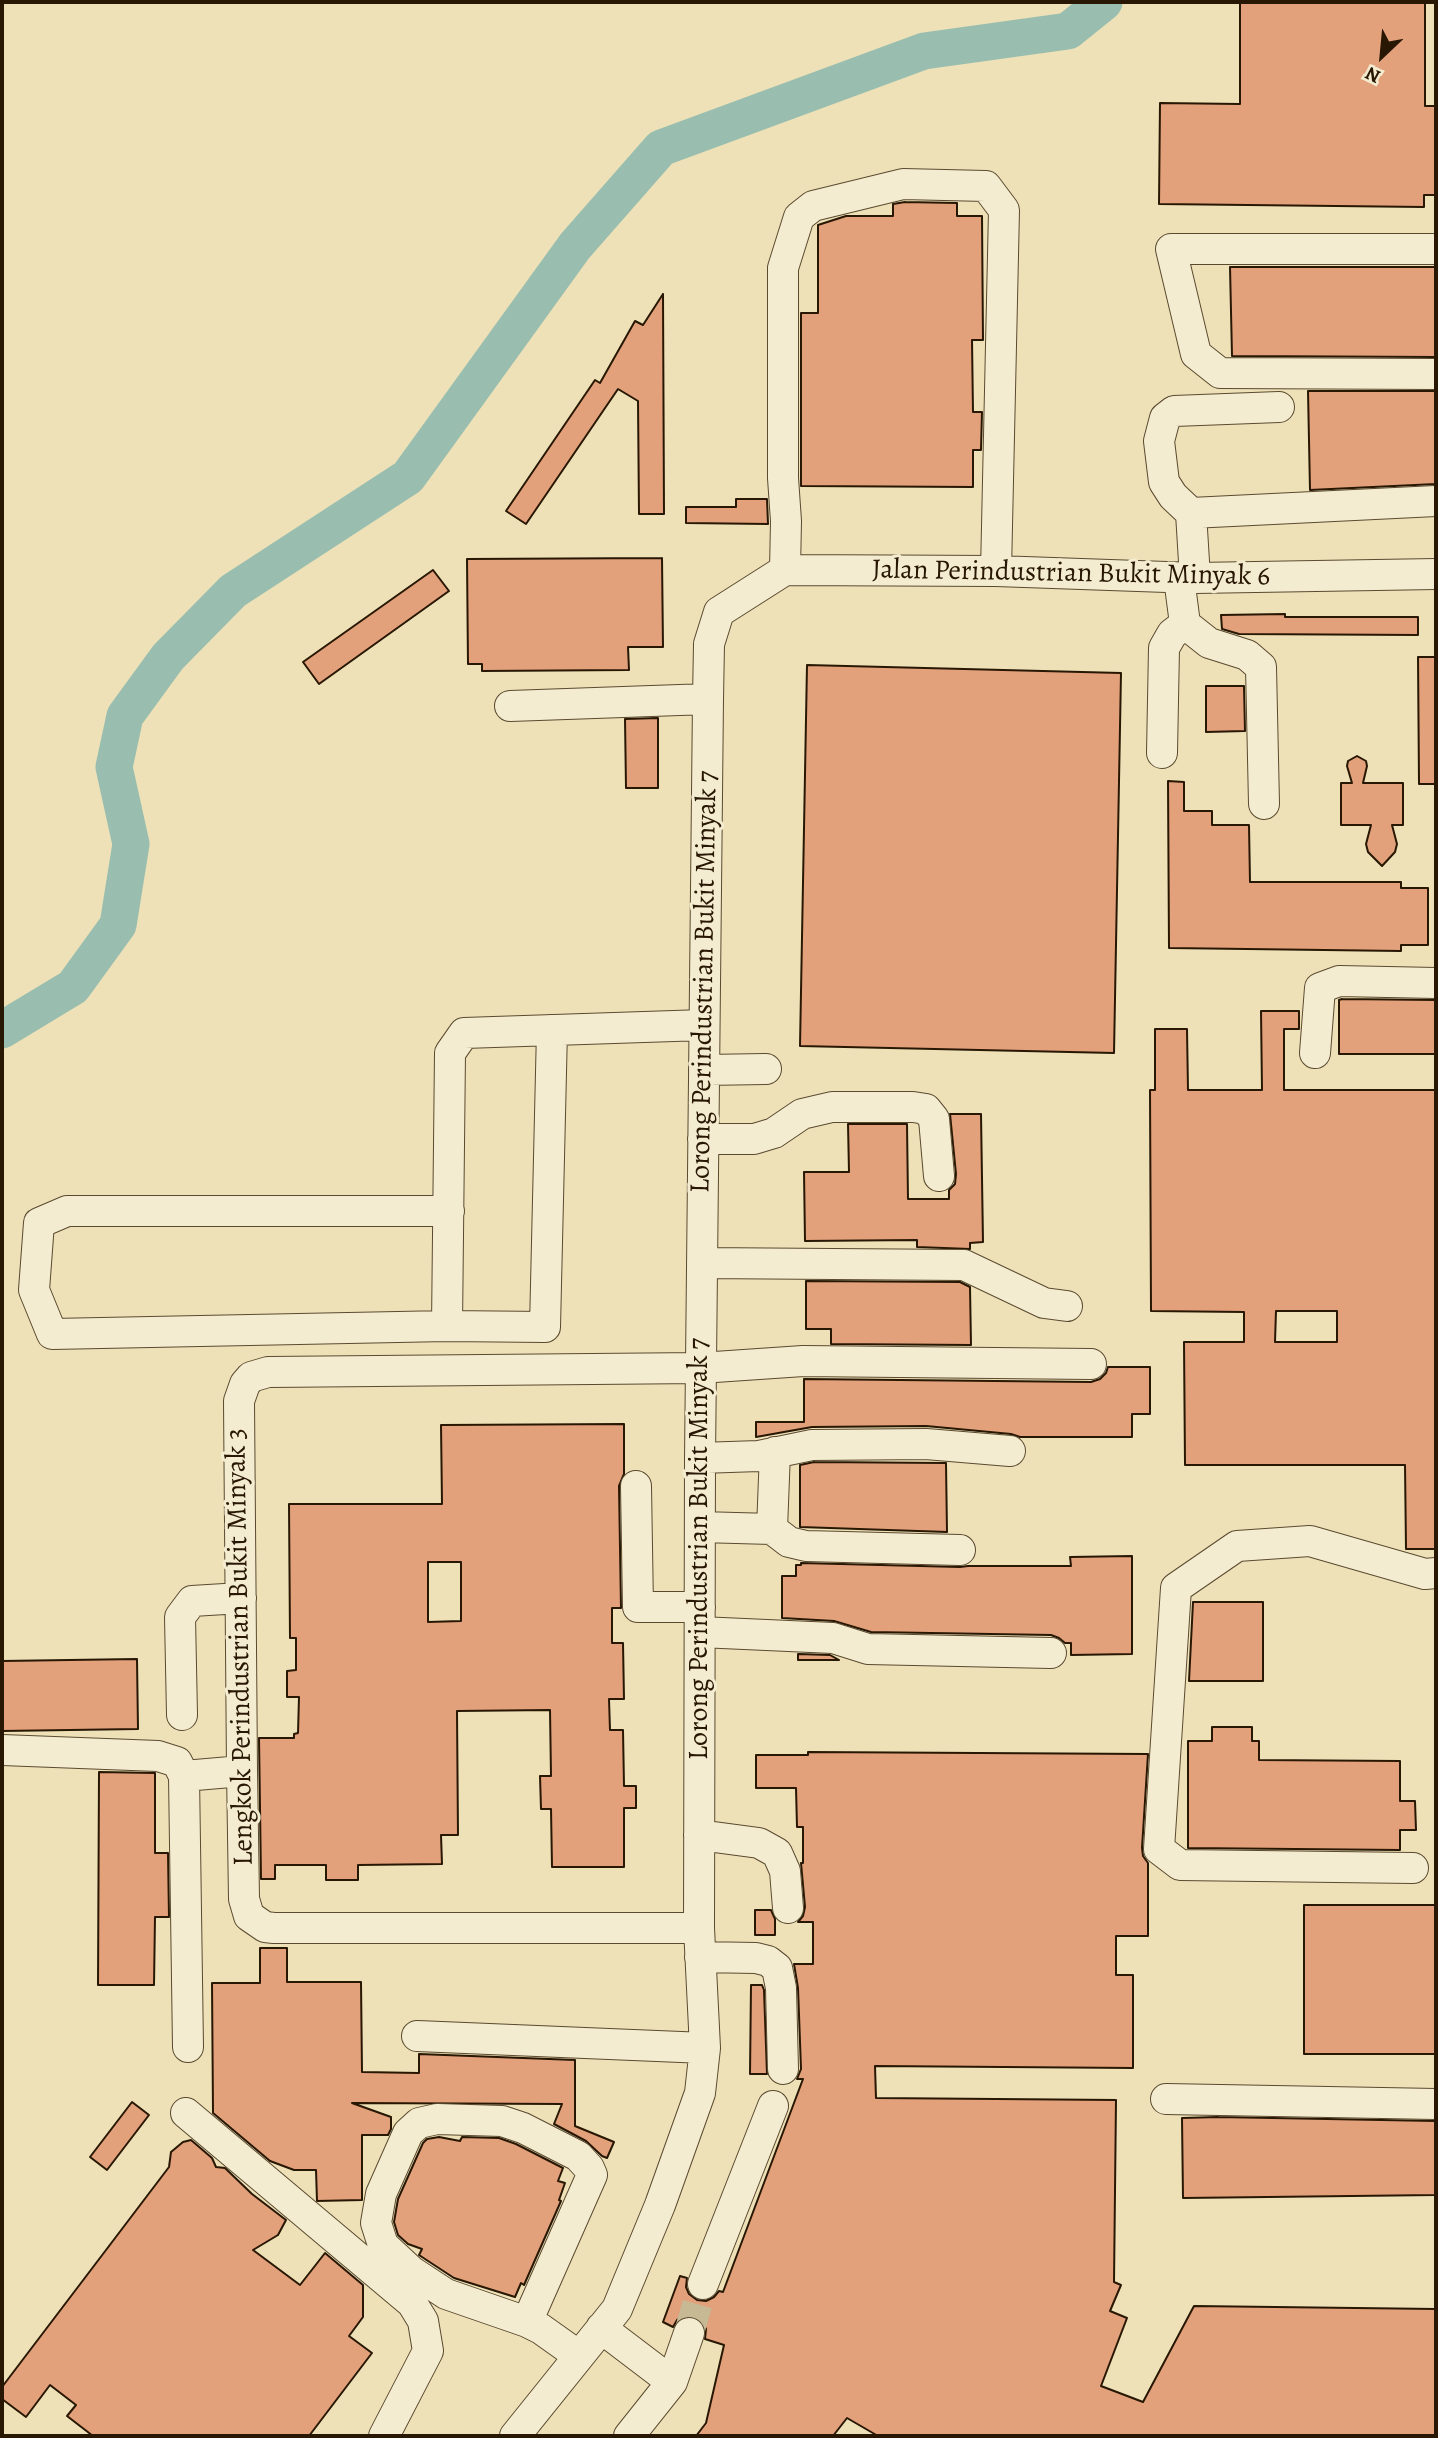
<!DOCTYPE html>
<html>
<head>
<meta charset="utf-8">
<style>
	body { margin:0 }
	#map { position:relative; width:1438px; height:2438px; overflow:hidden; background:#eee1b7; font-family:Alegreya,serif }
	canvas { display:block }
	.frame { position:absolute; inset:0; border:4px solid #281703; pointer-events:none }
	.north { position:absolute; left:1347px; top:21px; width:70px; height:70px; -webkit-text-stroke:5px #f4ecd0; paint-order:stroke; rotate:206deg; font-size:19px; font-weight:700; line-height:28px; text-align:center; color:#281703 }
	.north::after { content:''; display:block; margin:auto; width:24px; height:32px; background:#281703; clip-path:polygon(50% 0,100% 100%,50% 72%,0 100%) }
</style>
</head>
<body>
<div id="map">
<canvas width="1438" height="2438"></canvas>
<div class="frame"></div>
<div class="north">N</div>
</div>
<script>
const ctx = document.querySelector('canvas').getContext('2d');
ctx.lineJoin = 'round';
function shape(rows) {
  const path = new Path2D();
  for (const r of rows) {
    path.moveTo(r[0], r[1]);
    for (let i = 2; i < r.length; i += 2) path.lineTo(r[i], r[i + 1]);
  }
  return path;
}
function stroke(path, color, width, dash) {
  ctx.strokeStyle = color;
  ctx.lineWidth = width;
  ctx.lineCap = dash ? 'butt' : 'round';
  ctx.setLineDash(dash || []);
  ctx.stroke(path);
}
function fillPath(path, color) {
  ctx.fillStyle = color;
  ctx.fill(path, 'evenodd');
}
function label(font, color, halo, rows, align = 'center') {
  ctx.font = font + ' Alegreya,serif';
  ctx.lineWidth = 6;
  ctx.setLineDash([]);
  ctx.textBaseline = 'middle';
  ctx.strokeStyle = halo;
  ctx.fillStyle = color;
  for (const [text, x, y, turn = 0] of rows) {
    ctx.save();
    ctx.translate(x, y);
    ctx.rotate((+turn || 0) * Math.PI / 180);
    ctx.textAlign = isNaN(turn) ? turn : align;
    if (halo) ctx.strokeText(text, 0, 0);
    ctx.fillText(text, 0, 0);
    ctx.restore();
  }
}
stroke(shape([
	[2,1030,73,987,118,925,131,844,114,767,125,716,168,657,233,591,408,477,575,246,661,148,924,51,1068,31,1104,2]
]), '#99beaf', 37);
const building = shape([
	[1240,2,1425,2,1425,106,1436,106,1436,195,1424,195,1424,207,1159,204,1160,103,1240,104,1240,2],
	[905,202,957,203,957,216,982,216,983,340,972,340,973,412,982,412,981,450,973,450,973,487,801,486,801,313,818,313,818,225,846,216,893,216,893,204,905,202],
	[1436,267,1436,357,1232,356,1230,267,1436,267],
	[663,294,664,514,639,514,638,401,618,389,526,524,506,511,595,380,600,383,635,321,643,325,663,294],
	[1308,391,1436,391,1436,484,1310,490,1308,391],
	[736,499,767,499,768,524,686,523,686,507,736,507,736,499],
	[662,558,663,647,628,647,629,670,482,671,482,664,468,664,467,559,662,558],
	[433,570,449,591,319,684,303,662,433,570],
	[1285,614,1285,617,1418,617,1418,635,1239,634,1222,629,1221,615,1285,614],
	[1418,657,1436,657,1436,784,1419,784,1418,657],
	[807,665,1121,673,1114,1053,800,1046,807,665],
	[1206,686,1244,686,1245,731,1206,732,1206,686],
	[658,718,658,788,626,788,625,719,658,718],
	[1357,756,1366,761,1367,766,1363,783,1403,783,1403,825,1392,825,1397,844,1395,852,1382,866,1368,852,1366,844,1371,825,1341,825,1341,783,1352,783,1347,766,1348,761,1357,756],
	[1168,781,1184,782,1184,811,1212,811,1212,825,1249,825,1250,882,1401,882,1401,888,1428,888,1428,945,1401,945,1401,951,1169,948,1168,781],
	[1342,999,1436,1000,1436,1054,1339,1054,1339,1000,1342,999],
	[1261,1011,1299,1011,1299,1029,1284,1029,1284,1090,1436,1090,1436,1549,1406,1549,1405,1465,1185,1465,1184,1342,1244,1342,1244,1312,1151,1311,1150,1090,1155,1090,1155,1029,1187,1029,1188,1090,1262,1090,1261,1011],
	[1276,1311,1337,1311,1337,1342,1275,1342,1276,1311],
	[950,1114,981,1114,983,1242,970,1243,970,1249,917,1247,917,1240,805,1241,804,1172,849,1172,848,1124,907,1124,908,1199,949,1199,949,1190,955,1184,956,1174,950,1114],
	[806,1281,960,1282,970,1287,971,1345,831,1344,831,1329,806,1329,806,1281],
	[1108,1367,1150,1367,1150,1414,1132,1414,1132,1437,1020,1437,1011,1434,926,1426,812,1427,756,1437,756,1422,804,1422,804,1379,1091,1382,1100,1379,1106,1373,1108,1367],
	[624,1424,624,1474,619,1486,621,1608,612,1608,612,1643,623,1643,624,1699,609,1699,610,1730,623,1730,624,1786,636,1786,636,1808,624,1808,624,1867,552,1867,551,1809,541,1809,540,1776,551,1776,550,1710,457,1711,458,1835,441,1835,442,1864,358,1865,358,1880,326,1880,326,1865,275,1865,275,1879,261,1879,259,1738,294,1738,294,1734,298,1733,299,1697,287,1697,287,1671,296,1670,296,1638,290,1638,289,1504,442,1504,441,1425,624,1424],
	[428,1562,461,1562,461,1621,428,1622,428,1562],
	[814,1462,946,1463,947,1532,800,1527,800,1465,814,1462],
	[1132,1556,1132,1654,1071,1655,1071,1643,1065,1643,1059,1638,1051,1635,871,1632,834,1621,782,1618,782,1576,796,1576,796,1565,801,1565,801,1563,960,1567,968,1566,1071,1566,1070,1557,1132,1556],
	[1193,1602,1263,1602,1263,1681,1189,1681,1193,1602],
	[798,1654,830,1655,839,1660,798,1660,798,1654],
	[137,1659,138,1729,2,1731,2,1661,137,1659],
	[1212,1727,1252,1727,1252,1741,1259,1741,1259,1760,1400,1761,1400,1801,1415,1801,1416,1830,1400,1830,1400,1850,1188,1848,1188,1741,1212,1741,1212,1727],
	[808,1752,1148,1754,1142,1848,1143,1856,1148,1863,1148,1936,1116,1936,1116,1975,1133,1975,1133,2068,875,2066,876,2098,1116,2100,1114,2282,1121,2285,1110,2311,1127,2318,1101,2386,1143,2402,1194,2306,1436,2309,1436,2436,878,2436,847,2418,833,2436,696,2436,706,2423,724,2345,705,2339,706,2329,702,2321,695,2317,685,2316,677,2320,673,2327,663,2322,680,2276,687,2278,686,2287,689,2294,697,2300,706,2301,714,2297,719,2291,723,2292,803,2079,797,2079,801,2069,798,1988,794,1964,813,1964,813,1922,798,1922,803,1916,805,1907,801,1863,803,1863,803,1827,797,1827,796,1788,756,1788,756,1755,808,1755,808,1752],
	[99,1772,155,1773,155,1853,168,1853,169,1917,155,1917,154,1985,98,1985,99,1772],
	[1304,1905,1436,1905,1436,2054,1304,2054,1304,1905],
	[755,1910,771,1910,775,1919,775,1935,755,1935,755,1910],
	[260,1948,287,1948,287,1982,361,1982,362,2072,419,2073,419,2054,575,2060,575,2126,614,2142,607,2158,602,2156,586,2141,554,2124,562,2104,352,2103,391,2117,391,2129,388,2135,362,2135,362,2200,317,2201,316,2170,294,2170,270,2161,213,2113,212,1983,260,1983,260,1948],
	[751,1985,762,1985,764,1990,767,2074,750,2074,751,1985],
	[132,2102,149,2115,107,2170,90,2157,132,2102],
	[1218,2117,1436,2121,1436,2195,1183,2198,1182,2118,1218,2117],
	[439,2137,460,2141,462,2137,499,2138,516,2144,563,2168,558,2181,565,2183,559,2200,561,2201,524,2285,521,2283,515,2297,454,2278,422,2257,419,2255,422,2249,408,2244,398,2235,394,2222,398,2199,423,2143,427,2139,439,2137],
	[191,2140,212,2158,216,2167,225,2168,252,2194,286,2220,278,2235,253,2250,300,2285,325,2253,363,2285,363,2317,349,2336,372,2353,309,2436,93,2436,67,2416,76,2405,50,2385,26,2417,2,2399,2,2387,169,2167,171,2152,183,2142,191,2140]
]);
fillPath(building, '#e2a07b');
stroke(building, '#281703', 2);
stroke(shape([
	[689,2333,703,2284]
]), '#c6b993', 30, [30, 15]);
const minor = shape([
	[1436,249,1171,249,1196,354,1220,373,1436,374],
	[1191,513,1436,501],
	[785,570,786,521,783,478,783,268,799,217,813,206,903,184,986,186,1004,210,996,571],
	[1195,578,1191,513,1173,496,1164,482,1159,441,1165,418,1174,411,1279,407],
	[1185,624,1209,643,1247,655,1261,667,1264,804],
	[510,706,708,699],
	[1162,753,1164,648,1172,634,1185,624,1179,578],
	[1315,1053,1320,988,1339,981,1436,983],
	[704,1070,766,1069],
	[703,1139,754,1139,774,1133,802,1114,832,1107,913,1107,926,1109,934,1119,939,1176],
	[449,1211,67,1211,39,1223,34,1290,52,1334,447,1326,545,1327,552,1030],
	[702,1263,964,1265,1044,1303,1067,1306],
	[447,1326,450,1053,464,1033,704,1025],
	[700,1458,759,1456,812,1445,926,1444,1010,1451],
	[636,1486,638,1607,700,1607],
	[700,1527,772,1529,789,1542,806,1546,960,1550],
	[772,1529,775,1452],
	[700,1632,833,1638,868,1649,1051,1653],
	[182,1715,180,1617,192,1601,241,1598],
	[2,1750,158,1756,177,1762,184,1776,242,1771],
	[184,1776,188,2047],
	[699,1835,759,1843,777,1853,785,1871,788,1908],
	[1413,1868,1180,1865,1159,1849,1176,1588,1237,1546,1310,1541,1425,1574,1436,1573],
	[699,1928,274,1928,265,1927,249,1916,244,1899,242,1771,239,1401,245,1384,251,1377,268,1372,700,1368,803,1361,1091,1364],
	[700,1957,756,1958,768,1961,777,1968,781,1988,783,2069],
	[417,2036,705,2048],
	[1166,2099,1436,2104],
	[186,2113,412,2303,423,2321,428,2351,384,2436],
	[703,2284,773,2106],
	[527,2322,446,2294,411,2271,383,2245,376,2223,381,2194,408,2133,419,2123,437,2119,502,2121,523,2128,578,2156,589,2168,592,2175,527,2322,541,2329,579,2356],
	[601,2328,672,2382],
	[515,2436,617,2309,660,2205,700,2093,705,2048,699,1928,700,1458,708,699,709,644,719,612,785,570,996,571,1195,578,1436,574],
	[629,2436,672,2382,689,2333]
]);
stroke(minor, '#5a4a30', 32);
stroke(minor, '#f4ecd0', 30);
label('28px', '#281703', '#f4ecd0', [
	["Jalan Perindustrian Bukit Minyak 6",1071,574,1],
	["Lorong Perindustrian Bukit Minyak 7",705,982,-89],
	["Lorong Perindustrian Bukit Minyak 7",700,1549,-90],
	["Lengkok Perindustrian Bukit Minyak 3",241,1647,-91]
]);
</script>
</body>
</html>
